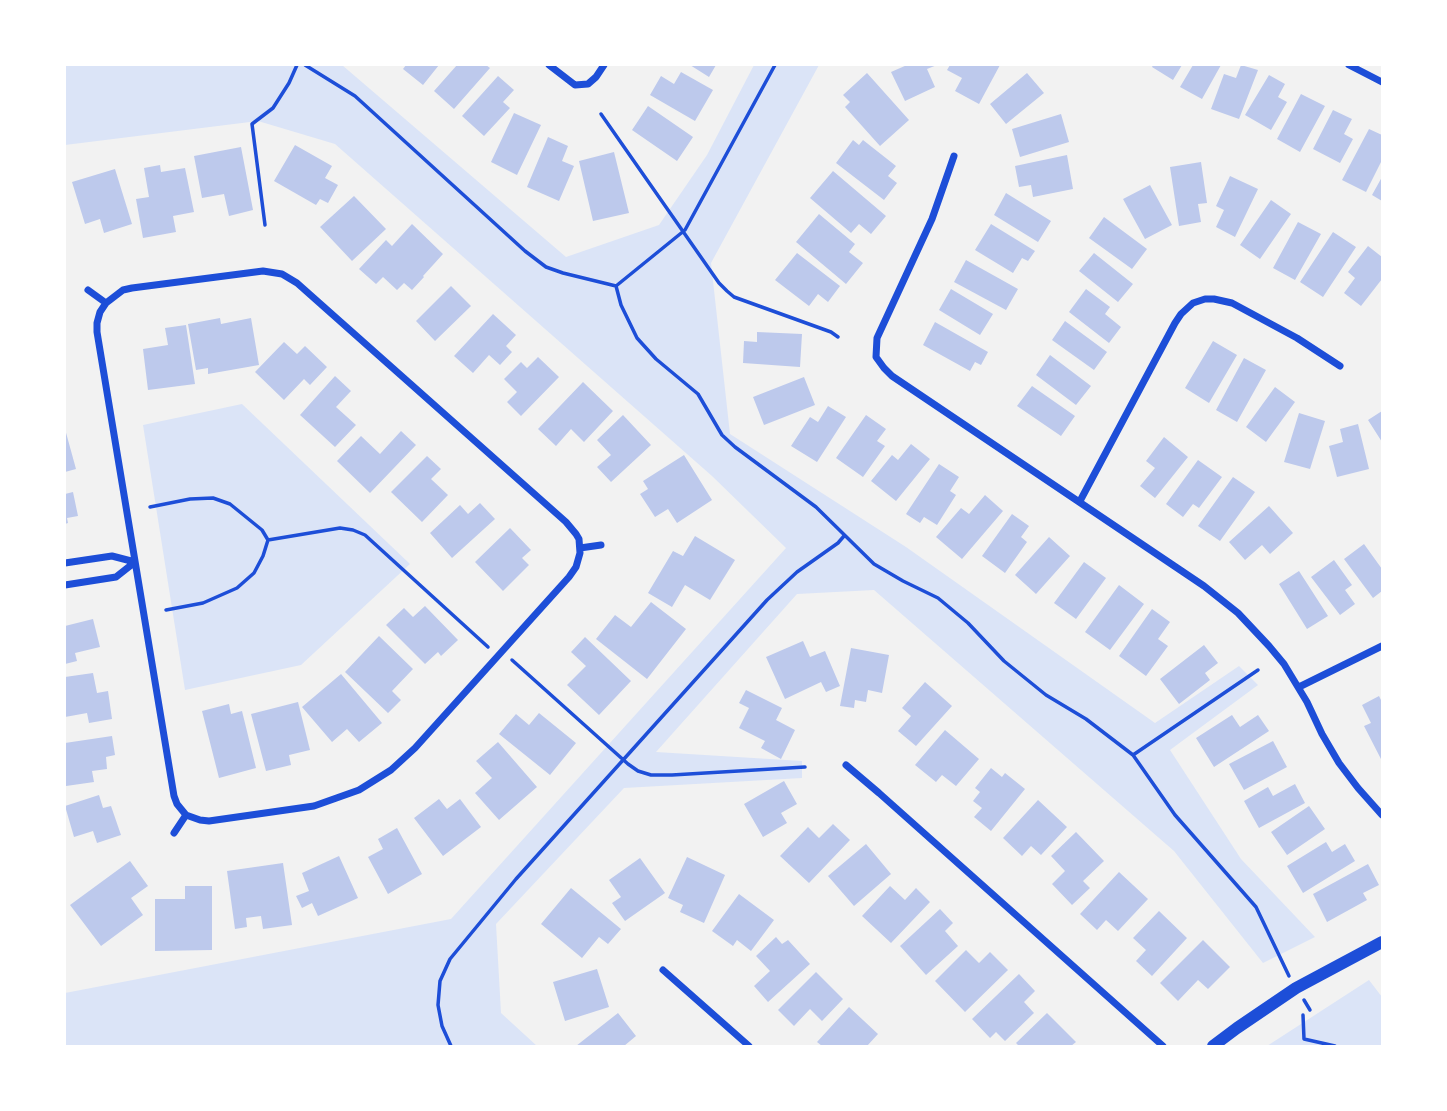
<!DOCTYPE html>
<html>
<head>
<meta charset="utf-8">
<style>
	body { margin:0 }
	#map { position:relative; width:1447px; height:1111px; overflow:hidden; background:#f2f2f2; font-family:"Golos Text",sans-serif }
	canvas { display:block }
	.frame { position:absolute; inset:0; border:66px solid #fff; pointer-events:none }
</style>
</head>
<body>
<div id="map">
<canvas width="1447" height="1111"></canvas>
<div class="frame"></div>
</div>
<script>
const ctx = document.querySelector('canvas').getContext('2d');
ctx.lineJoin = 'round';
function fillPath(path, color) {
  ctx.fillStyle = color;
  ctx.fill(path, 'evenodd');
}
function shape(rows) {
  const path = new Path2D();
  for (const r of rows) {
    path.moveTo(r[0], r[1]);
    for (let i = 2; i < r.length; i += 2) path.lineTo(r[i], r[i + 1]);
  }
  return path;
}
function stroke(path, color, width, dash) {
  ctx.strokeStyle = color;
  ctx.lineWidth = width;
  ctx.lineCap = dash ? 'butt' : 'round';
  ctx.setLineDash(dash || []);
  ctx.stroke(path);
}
fillPath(shape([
	[65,65,342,65,566,257,659,225,707,155,754,65,819,65,711,263,730,434,906,547,1155,723,1239,666,1258,685,1170,750,1241,859,1315,937,1263,963,1174,851,874,590,797,594,656,752,802,761,802,778,624,788,496,924,501,1013,537,1046,65,1046,65,993,451,919,786,548,712,476,335,144,258,121,65,145],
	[242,404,410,564,301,665,185,690,143,425],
	[1369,980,1382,997,1382,1046,1267,1046]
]), '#dbe4f7');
fillPath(shape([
	[406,65,439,65,423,85,403,69],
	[457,65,486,65,490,68,454,109,434,91],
	[690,65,716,65,709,77],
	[907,65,937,65,927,69,935,87,905,101,891,72],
	[950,65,1000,65,979,104,955,91,962,78,947,70],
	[1153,65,1182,65,1173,80,1152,67],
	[1193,65,1221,65,1202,99,1180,87],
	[1241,65,1258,70,1239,119,1211,109,1224,74,1236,78],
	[681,72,713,90,695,121,650,95,661,76,674,84],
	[867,73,909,120,880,146,845,107,850,102,843,95],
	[1027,73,1044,93,1006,124,990,104],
	[1269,75,1285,84,1278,97,1287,102,1271,130,1245,115],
	[498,76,514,90,503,102,510,108,484,136,462,116],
	[1301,94,1325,106,1300,152,1277,139],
	[648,106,693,137,677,161,632,130],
	[1333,110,1352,119,1344,134,1353,139,1340,163,1313,149],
	[514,113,541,125,517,175,491,162],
	[1061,114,1069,142,1020,157,1012,129],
	[1369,129,1382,135,1382,160,1366,192,1342,180],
	[548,137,568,146,562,161,574,166,559,201,527,187],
	[853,140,859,145,863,140,896,166,888,176,897,183,884,200,836,163],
	[295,145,332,166,325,178,338,185,328,203,320,199,316,205,274,181],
	[241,147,253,210,229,216,224,194,202,198,194,156],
	[614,152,629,213,593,221,579,161],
	[1067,155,1073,189,1033,197,1031,185,1019,187,1015,166],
	[1201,162,1207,203,1198,204,1201,222,1179,226,1170,167],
	[160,165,161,172,185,168,194,212,173,216,176,232,143,238,136,199,149,197,144,168],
	[115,169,132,224,104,233,100,219,85,224,72,182],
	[833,171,886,216,871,234,859,224,851,233,810,198],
	[1230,176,1258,189,1235,237,1216,227,1224,210,1216,206],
	[1382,177,1382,201,1372,195],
	[1150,185,1172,225,1145,239,1123,199],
	[1006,193,1051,221,1038,242,994,215],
	[354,196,386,229,352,261,320,227],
	[1271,200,1291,214,1260,259,1240,245],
	[819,214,855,244,849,252,863,263,846,284,796,242],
	[1104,217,1147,249,1132,269,1089,238],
	[1298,222,1321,234,1295,280,1273,268],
	[412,224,443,254,423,276,424,277,412,290,404,283,397,290,383,277,376,284,359,269,386,240,392,246],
	[991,224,1035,251,1028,261,1022,258,1013,273,975,250],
	[1333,232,1356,247,1323,297,1300,282],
	[1368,246,1382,257,1382,279,1361,306,1344,293,1355,278,1348,272],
	[797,253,840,286,828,302,818,294,809,306,775,280],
	[1094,253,1133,284,1118,302,1079,271],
	[966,260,1018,289,1006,310,954,282],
	[451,286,471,306,435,341,416,321],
	[951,289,993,314,980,335,939,310],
	[1086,289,1110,307,1105,314,1121,327,1109,343,1069,312],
	[493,314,516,335,506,346,512,352,500,365,489,355,473,373,454,356],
	[220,318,221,324,251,318,259,365,208,374,208,368,196,370,188,324],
	[1065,321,1107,352,1094,370,1052,340],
	[935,322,988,352,981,365,975,362,970,371,923,345],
	[186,325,195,384,148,390,143,349,168,345,165,328],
	[757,332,802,334,800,367,743,363,744,341,757,342],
	[1213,341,1237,355,1209,403,1185,388],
	[284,342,297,354,305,346,327,367,310,385,304,379,284,400,255,372],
	[1050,355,1091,386,1076,405,1036,375],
	[538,357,559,377,521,416,507,402,517,392,504,379,521,362,527,368],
	[1244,358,1266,370,1237,422,1216,410],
	[335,376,351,391,336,407,356,425,335,447,300,415],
	[804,377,815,405,764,425,753,397],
	[583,382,613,411,584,442,571,429,556,446,538,429],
	[1032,386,1075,416,1061,436,1017,406],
	[1275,387,1295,402,1266,442,1246,427],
	[828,406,846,417,817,462,791,446,810,417,818,422],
	[1382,411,1382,442,1368,420],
	[1299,413,1325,421,1310,469,1284,462],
	[623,415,651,445,611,482,597,467,611,455,597,440],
	[866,415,886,429,877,441,885,446,863,477,836,458],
	[1358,424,1369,469,1337,477,1329,446,1343,442,1340,429],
	[65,429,76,469,65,472],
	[401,431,416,445,370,493,337,461,361,436,380,454],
	[1164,437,1188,457,1155,498,1140,486,1155,468,1146,461],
	[911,444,930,459,896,501,871,481,892,455,898,460],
	[684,455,712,500,677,523,668,509,655,517,640,494,648,489,643,481],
	[427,456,441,469,431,479,448,495,422,522,391,492],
	[1198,460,1222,477,1199,508,1193,504,1183,517,1166,504],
	[939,464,959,477,950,491,956,495,937,525,924,517,920,523,906,514],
	[1233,477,1255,492,1220,541,1198,526],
	[73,492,78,516,67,518,68,523,65,524,65,494],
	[985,495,1003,511,962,559,936,537,961,508,969,514],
	[480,503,495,519,452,558,430,533,460,505,468,514],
	[1269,506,1293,533,1270,554,1262,545,1245,560,1229,542],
	[1012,514,1029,526,1021,537,1027,542,1005,573,982,556],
	[510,528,531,550,522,558,529,565,503,591,475,562],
	[695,536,735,560,710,600,685,585,672,607,648,593,673,551,683,556],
	[1049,537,1070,556,1036,594,1015,575],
	[1364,544,1382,569,1382,591,1373,598,1344,559],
	[1334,560,1352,585,1345,590,1355,604,1340,615,1311,577],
	[1084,562,1106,578,1076,619,1054,603],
	[1299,571,1328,616,1307,629,1279,584],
	[1119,585,1144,604,1110,650,1085,632],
	[651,602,686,629,647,679,596,639,615,615,631,627],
	[425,606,458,640,441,656,438,652,425,664,386,625,404,608,413,617],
	[1152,609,1170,622,1158,639,1168,646,1146,676,1119,656],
	[93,619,100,647,75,653,77,661,65,664,65,626],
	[379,636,413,669,392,691,401,700,388,713,345,672],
	[585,637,631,681,599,715,567,685,586,666,571,652],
	[803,641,810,657,825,651,840,686,826,692,821,682,785,699,766,657],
	[1204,645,1218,663,1205,673,1210,680,1179,704,1160,679],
	[851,648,889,655,882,693,868,690,866,702,855,700,854,708,840,706],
	[93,673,97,693,108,691,112,719,89,723,87,713,65,717,65,677],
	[341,674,382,723,359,742,347,729,332,742,302,707],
	[925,682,952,706,916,746,898,731,911,716,902,708],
	[746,690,782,708,776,720,795,730,781,759,761,748,765,741,739,728,749,708,739,703],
	[1379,696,1382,702,1382,761,1364,726,1371,723,1362,705],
	[298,702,310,750,289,755,291,765,266,771,251,714],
	[229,704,231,714,242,711,256,768,219,778,202,711],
	[539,713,576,743,550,775,499,734,516,714,529,725],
	[1232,715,1240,727,1258,715,1269,731,1214,767,1196,738],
	[945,730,979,759,956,786,942,775,936,782,915,765],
	[112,736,115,755,106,757,107,769,92,771,94,782,66,786,65,743],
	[1273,741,1287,767,1244,790,1229,764],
	[498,742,537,787,499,820,475,793,492,778,476,761],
	[991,768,1002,777,1005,773,1025,789,991,831,974,817,982,808,973,801,980,792,975,788],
	[784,781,797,804,781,813,787,823,763,837,744,804],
	[1295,784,1305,803,1259,828,1244,801,1268,787,1273,796],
	[99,795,103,808,111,806,121,835,97,843,93,831,74,837,65,806],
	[439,799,447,809,460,799,481,827,443,856,414,818],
	[1038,800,1067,827,1041,855,1031,846,1022,856,1003,838],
	[1309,806,1325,829,1287,855,1271,832],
	[833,824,850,840,809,883,780,856,808,827,819,838],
	[397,828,422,874,388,894,368,857,383,849,378,839],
	[1076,832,1104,861,1083,881,1090,888,1072,905,1052,884,1065,871,1051,856],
	[1326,842,1332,852,1345,844,1355,861,1303,893,1287,866],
	[866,844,891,874,854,906,828,876],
	[339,856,358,898,318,916,312,903,302,908,296,896,309,891,302,873],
	[687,857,725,875,704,923,680,912,683,905,668,898],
	[640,858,665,893,625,921,612,903,621,897,609,880],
	[130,861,148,886,131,898,143,915,101,946,70,905],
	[283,863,292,925,263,929,261,916,246,918,247,927,235,929,227,871],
	[1368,864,1379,885,1363,893,1367,900,1327,922,1313,894],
	[1119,872,1148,899,1118,931,1106,920,1097,930,1080,914],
	[185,886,212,886,212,950,155,951,155,899,185,899],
	[890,886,905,900,916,888,930,902,891,943,862,916],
	[571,888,621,929,608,944,599,937,582,958,541,924],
	[739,894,774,920,751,951,737,940,733,946,712,931],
	[940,909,953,923,945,931,958,946,926,975,900,946],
	[1159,911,1187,938,1152,976,1136,961,1146,950,1133,938],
	[776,937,782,944,788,940,810,964,768,1002,754,986,770,971,756,956],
	[1203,940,1230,967,1208,989,1198,980,1178,1001,1160,983],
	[966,950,979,963,990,952,1008,970,965,1012,935,981],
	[597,969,609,1007,565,1021,553,982],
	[816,972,843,999,822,1021,810,1009,794,1026,778,1010],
	[1019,974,1035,991,1024,1002,1034,1013,1005,1041,996,1032,990,1038,972,1019],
	[849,1007,878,1034,867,1046,822,1046,817,1042],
	[618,1013,636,1036,624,1046,576,1046],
	[1047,1013,1076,1042,1071,1046,1019,1046,1016,1043]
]), '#bdc9ec');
stroke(shape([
	[305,65,355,96,525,251,546,267,563,273,616,286],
	[601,114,719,283,727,291,734,297,831,332,838,337],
	[265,225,252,124,273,108,289,83,297,65],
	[616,286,621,305,637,338,656,359,698,394,722,435,735,447,816,507,874,564,903,581,938,598,968,623,1004,661,1046,695,1086,719,1133,755,1175,815,1256,907,1289,976],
	[616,286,685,230,775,65],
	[150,507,190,499,213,498,230,504,262,530,268,540],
	[268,540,340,528,353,530,365,535,488,647],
	[166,610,203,603,237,588,254,573,263,556,268,540],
	[512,660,628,764,638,771,651,775,672,775,805,767],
	[1133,755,1258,670],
	[1304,1000,1310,1010],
	[1303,1015,1304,1039,1335,1046],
	[451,1046,442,1026,438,1005,440,981,450,959,516,879,767,600,797,572,838,543,844,536]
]), '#1d4ed8', 3.5);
stroke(shape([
	[549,65,575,85,588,84,596,77,604,65],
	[1349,65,1382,82],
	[954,156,932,219,877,338,876,357,884,368,892,376,1204,586,1238,613,1269,646,1284,664,1307,702,1322,734,1339,763,1358,788,1382,815],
	[263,271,282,274,297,283,566,522,576,534,579,539,580,553,576,567,569,577,415,748,391,770,359,790,314,806,209,821,200,820,186,815,177,804,174,796,97,332,97,323,100,312,106,303,123,290,132,288,263,271],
	[88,290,106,303],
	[1080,501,1175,323,1181,314,1193,303,1205,299,1214,299,1232,303,1297,338,1340,366],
	[580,548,601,545],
	[65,563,112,556,135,562],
	[65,585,116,577,135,562],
	[1299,687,1382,646],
	[846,765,879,793,1163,1046],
	[174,833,186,815],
	[663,970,749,1046]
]), '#1d4ed8', 7);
stroke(shape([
	[1213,1046,1237,1028,1296,988,1382,942]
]), '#1d4ed8', 12);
</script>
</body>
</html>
